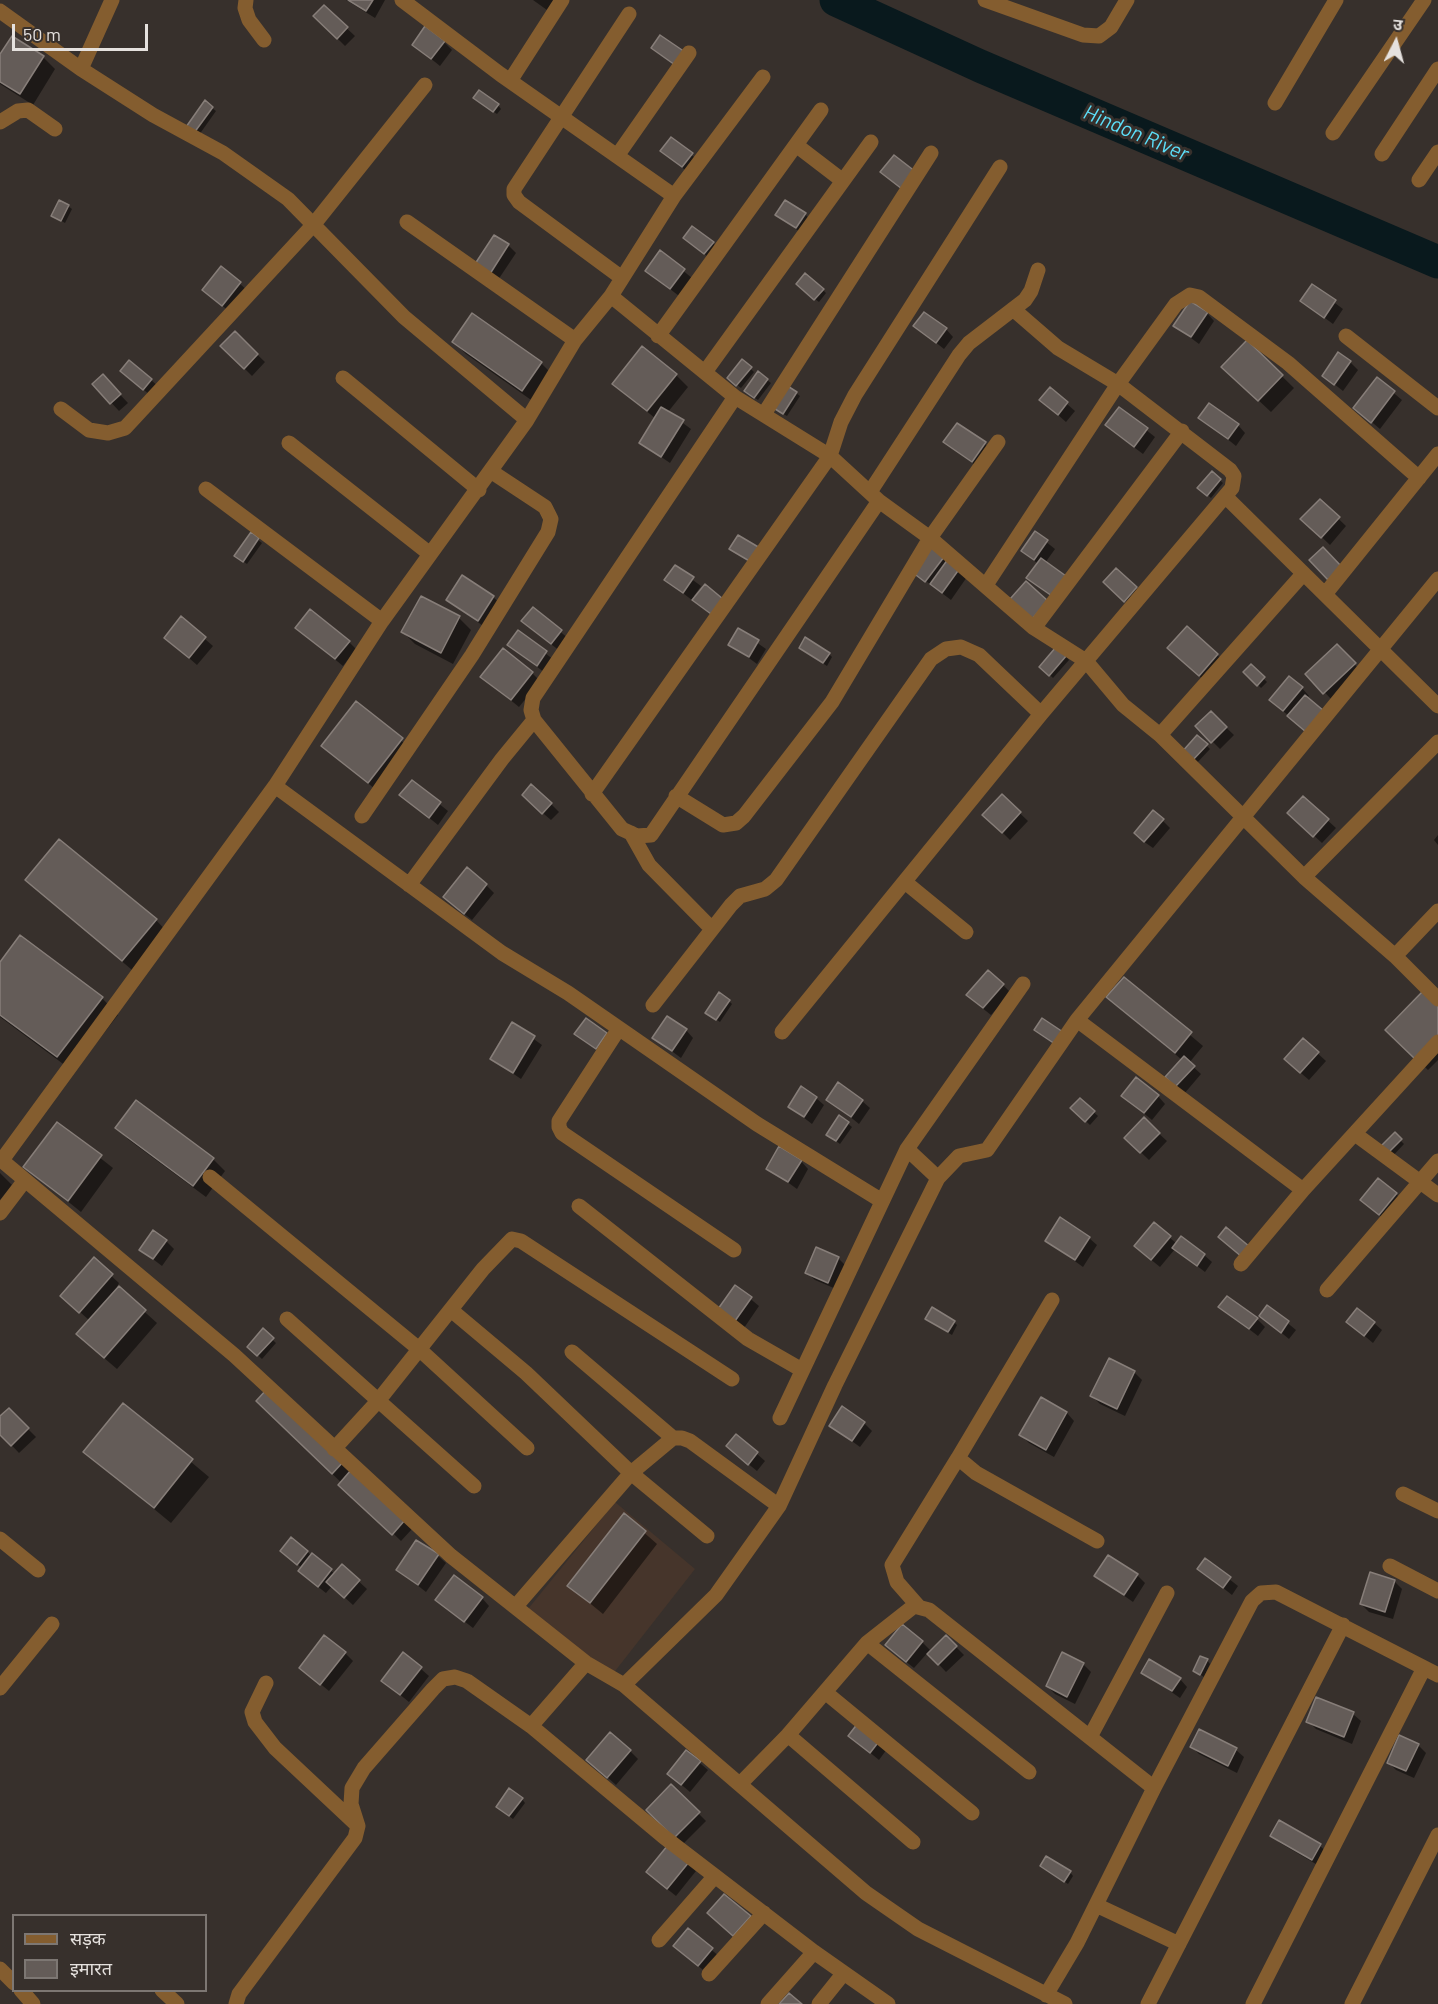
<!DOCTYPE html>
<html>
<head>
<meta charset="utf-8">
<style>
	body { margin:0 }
	#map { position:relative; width:1438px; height:2004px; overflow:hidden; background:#37302c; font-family:Barlow,"Noto Sans Devanagari",sans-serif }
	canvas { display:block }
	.legend { position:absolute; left:12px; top:1914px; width:195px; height:78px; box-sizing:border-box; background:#37302c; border:2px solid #7d7773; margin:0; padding:8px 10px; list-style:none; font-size:18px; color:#e5e1de }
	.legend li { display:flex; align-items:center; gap:12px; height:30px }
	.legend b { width:30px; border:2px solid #7d7773 }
	.north { position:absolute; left:1366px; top:12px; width:60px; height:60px; -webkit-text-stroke:4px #37302c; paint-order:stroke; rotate:6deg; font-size:16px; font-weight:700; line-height:24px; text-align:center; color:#e5e1de }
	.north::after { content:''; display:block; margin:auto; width:21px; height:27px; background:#e5e1de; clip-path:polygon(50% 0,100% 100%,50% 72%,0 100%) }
	.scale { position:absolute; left:12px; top:24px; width:136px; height:27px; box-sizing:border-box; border:3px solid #e5e1de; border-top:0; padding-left:8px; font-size:18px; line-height:21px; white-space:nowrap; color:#e5e1de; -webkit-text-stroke:4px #37302c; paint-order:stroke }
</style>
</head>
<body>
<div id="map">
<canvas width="1438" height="2004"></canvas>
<ul class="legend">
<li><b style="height:8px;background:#845d2f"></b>सड़क</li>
<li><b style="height:16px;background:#645c58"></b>इमारत</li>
</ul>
<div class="north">उ</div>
<div class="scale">50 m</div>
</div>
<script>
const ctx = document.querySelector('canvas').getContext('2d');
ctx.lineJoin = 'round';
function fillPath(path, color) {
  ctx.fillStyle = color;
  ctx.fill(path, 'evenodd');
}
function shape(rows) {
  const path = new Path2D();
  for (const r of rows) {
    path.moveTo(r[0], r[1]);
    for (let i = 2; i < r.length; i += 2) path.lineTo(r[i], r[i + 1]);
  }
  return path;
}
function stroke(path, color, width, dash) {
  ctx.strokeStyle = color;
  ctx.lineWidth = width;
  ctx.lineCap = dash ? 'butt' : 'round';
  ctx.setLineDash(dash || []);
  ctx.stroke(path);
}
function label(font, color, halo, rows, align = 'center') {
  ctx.font = font + ' Barlow,sans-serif';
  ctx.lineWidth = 6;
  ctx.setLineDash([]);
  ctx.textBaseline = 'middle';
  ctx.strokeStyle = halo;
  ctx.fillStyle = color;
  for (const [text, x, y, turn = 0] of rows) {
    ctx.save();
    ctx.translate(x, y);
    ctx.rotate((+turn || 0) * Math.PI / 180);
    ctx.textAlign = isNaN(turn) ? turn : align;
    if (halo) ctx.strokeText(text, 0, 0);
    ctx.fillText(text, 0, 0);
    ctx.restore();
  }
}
fillPath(shape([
	[615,1502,695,1569,612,1675,528,1609]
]), '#46352b');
fillPath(shape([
	[346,0,385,0,375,18],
	[533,0,555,0,547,10],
	[324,7,355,36,345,46,315,16],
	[12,38,43,57,55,69,33,105,0,84,0,57],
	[444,42,452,50,440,66,414,45],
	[479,101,498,105,501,109,497,114],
	[212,108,216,111,199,135,192,130],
	[672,139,700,162,690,174,662,151],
	[68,206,72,209,65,223,53,216],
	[805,214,812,222,804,235,777,215],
	[685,238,713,243,720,251,713,261],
	[508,245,516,253,496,283,483,275],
	[660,252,692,278,679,296,647,271],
	[222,268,248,291,231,313,212,297],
	[1312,286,1343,309,1333,324,1302,301],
	[801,288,823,290,826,293,819,302],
	[1207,313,1214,321,1199,344,1175,326],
	[915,326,946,329,953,337,944,349],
	[235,333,265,362,252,376,222,346],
	[454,342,541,363,553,375,534,402,466,354],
	[1247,342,1294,388,1271,412,1223,367],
	[742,361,754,372,741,388,732,381],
	[1350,362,1358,370,1343,391,1324,376],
	[676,375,688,387,668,412,691,429,670,463,641,443,656,419,614,384],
	[130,378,151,380,159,387,151,396],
	[1377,379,1402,400,1380,429,1355,408],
	[767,380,771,383,758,400,749,394],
	[94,384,110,384,128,403,119,411],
	[1050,389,1075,411,1066,422,1049,407],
	[796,393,800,396,787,416,778,411],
	[1120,409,1155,437,1143,454,1115,433],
	[1200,417,1238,425,1245,433,1236,446],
	[945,442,985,444,992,451,980,469],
	[1212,473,1223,483,1211,498,1203,491],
	[1320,501,1346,526,1330,545,1303,519],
	[1035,533,1055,549,1045,563,1060,603,1028,578,1038,564,1023,551],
	[251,534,262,543,247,564,240,559],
	[739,537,759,569,731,549],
	[931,549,967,577,951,600,914,572],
	[675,567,701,586,694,596,719,621,666,580],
	[1116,570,1144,596,1133,608,1112,590],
	[493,597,501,604,486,628,447,600],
	[533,609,569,639,560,651,531,629],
	[459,618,471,630,453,664,415,644,403,632],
	[182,619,213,646,197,665,166,638],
	[297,628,349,642,356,649,343,666],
	[739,630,766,649,757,664,730,644],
	[518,632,554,660,545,673,509,645],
	[1337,646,1362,672,1332,700,1307,674],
	[804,651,829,654,832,657,827,666],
	[1217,655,1225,662,1207,683,1177,656],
	[1066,656,1069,660,1053,678,1041,667],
	[1251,666,1267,682,1261,688,1245,672],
	[532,673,540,681,519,707,482,677],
	[1302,688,1309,696,1288,715,1279,708],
	[356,704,414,751,381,794,323,746],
	[1211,713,1234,735,1220,749,1197,726],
	[1198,737,1210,749,1195,765,1183,753],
	[412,782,448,811,438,825,401,795],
	[1002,796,1028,821,1010,840,985,815],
	[1303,798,1336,828,1322,843,1297,820],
	[531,803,551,804,559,812,551,820],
	[1162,820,1170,828,1153,848,1143,841],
	[1438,835,1438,845,1434,840],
	[27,880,156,920,172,937,139,976],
	[486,885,494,893,472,920,453,905],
	[0,964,102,998,118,1015,74,1072,0,1017],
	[1124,979,1203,1046,1189,1063,1201,1074,1184,1094,1167,1077,1182,1060,1108,997],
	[1003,985,1011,993,991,1015,976,1003],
	[729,1001,732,1004,720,1022,711,1016],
	[1438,1009,1438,1060,1428,1070,1387,1030],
	[513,1024,542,1045,521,1079,492,1059],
	[686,1030,693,1038,681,1058,654,1038],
	[1303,1040,1326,1061,1309,1080,1294,1067],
	[1158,1096,1165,1104,1152,1120,1131,1103],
	[816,1098,824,1105,812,1124,790,1107],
	[828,1099,862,1101,870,1108,859,1124],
	[1080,1100,1098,1116,1090,1125,1072,1108],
	[840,1117,852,1127,840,1144,832,1138],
	[1144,1120,1167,1141,1149,1160,1126,1138],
	[57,1124,113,1168,81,1212,25,1167],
	[117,1128,213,1159,225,1171,206,1197,129,1140],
	[1395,1135,1404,1144,1390,1159,1380,1149],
	[801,1161,808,1169,797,1189,768,1168],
	[0,1173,12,1185,0,1200],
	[1396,1194,1404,1202,1388,1222,1370,1208],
	[1154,1224,1177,1244,1204,1255,1212,1262,1205,1272,1175,1249,1160,1267,1144,1254],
	[1089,1238,1097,1245,1083,1267,1047,1241],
	[166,1241,174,1249,162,1266,141,1250],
	[838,1258,846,1266,836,1289,815,1280,807,1273],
	[94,1260,119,1283,117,1287,157,1323,117,1369,90,1346,90,1321,70,1303],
	[736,1287,759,1306,744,1328,720,1309],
	[1220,1307,1257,1319,1265,1327,1258,1336],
	[1268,1307,1296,1330,1289,1339,1261,1316],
	[930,1322,954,1322,957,1325,952,1335],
	[1348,1322,1374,1323,1382,1330,1373,1343],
	[263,1331,276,1343,262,1359,249,1347],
	[1110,1360,1134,1372,1142,1380,1125,1416,1100,1404,1092,1396],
	[267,1391,412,1529,401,1541,270,1413],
	[1041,1399,1067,1413,1074,1421,1054,1457,1029,1443,1021,1435],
	[123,1405,209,1477,171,1523,85,1452],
	[9,1410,36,1437,19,1453,0,1433,0,1418],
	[864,1423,872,1431,860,1447,831,1426],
	[737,1436,765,1461,757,1471,736,1454],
	[624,1515,657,1544,603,1614,569,1586],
	[291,1539,335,1574,342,1566,367,1589,353,1605,332,1586,326,1593,308,1579,300,1571,302,1568,290,1558],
	[438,1556,446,1563,426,1592,398,1570],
	[1205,1560,1238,1586,1232,1595,1199,1569],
	[1137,1575,1145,1583,1133,1602,1096,1576],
	[1394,1581,1402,1589,1393,1619,1369,1612,1361,1604],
	[482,1598,489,1606,473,1628,437,1600],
	[946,1637,964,1655,946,1672,929,1654],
	[922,1642,930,1650,914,1668,895,1653],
	[345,1653,353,1661,329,1691,301,1668],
	[404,1654,429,1676,409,1702,383,1681],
	[1207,1660,1210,1664,1204,1677,1195,1671],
	[1083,1664,1091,1672,1075,1704,1055,1694,1047,1686],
	[1143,1672,1180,1679,1187,1687,1180,1698],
	[1353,1714,1361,1721,1352,1744,1316,1729,1308,1721],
	[859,1725,887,1749,879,1760,850,1736],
	[1418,1745,1426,1753,1414,1778,1396,1770,1388,1762],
	[1192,1747,1236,1750,1244,1757,1237,1773,1199,1754],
	[630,1751,638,1759,616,1785,596,1767],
	[687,1752,708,1770,690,1792,677,1781],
	[671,1786,706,1821,683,1844,648,1810],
	[522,1799,525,1803,513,1819,501,1810],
	[1280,1822,1320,1846,1328,1853,1321,1867,1280,1843,1272,1835],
	[688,1863,696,1871,676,1896,656,1880],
	[1042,1866,1070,1872,1073,1876,1068,1884],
	[688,1930,720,1957,707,1973,683,1954]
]), '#0007');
stroke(shape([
	[836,0,980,66,1438,262]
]), '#09191d', 33);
const building = shape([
	[348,0,373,0,366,11,348,0],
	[324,5,348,27,337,39,313,16,324,5],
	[425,26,445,41,431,59,412,45,425,26],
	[660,35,685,52,675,65,651,48,660,35],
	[12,36,44,56,20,94,0,82,0,54,12,36],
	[479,90,499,104,493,112,473,98,479,90],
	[205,100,213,107,194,133,186,127,205,100],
	[671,137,693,153,682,167,660,151,671,137],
	[894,155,916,172,902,189,880,172,894,155],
	[59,200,69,205,61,221,51,216,59,200],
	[785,200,806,213,796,228,775,215,785,200],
	[692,226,714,242,704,254,683,238,692,226],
	[494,235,509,244,488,277,473,267,494,235],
	[660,250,685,269,670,289,645,271,660,250],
	[221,266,241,282,222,306,202,290,221,266],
	[805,273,824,289,814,300,796,284,805,273],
	[1312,284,1336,300,1324,318,1300,301,1312,284],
	[1190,301,1208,312,1191,337,1173,326,1190,301],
	[924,312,947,328,936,343,913,326,924,312],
	[472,313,542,362,522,391,452,342,472,313],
	[235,331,258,354,244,369,220,346,235,331],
	[1247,340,1283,375,1258,401,1221,367,1247,340],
	[642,346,677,374,647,411,612,384,642,346],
	[1338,352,1351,361,1334,385,1322,376,1338,352],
	[742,359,752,367,736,386,727,378,742,359],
	[129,360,152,379,143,390,120,371,129,360],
	[758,371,768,379,754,398,744,391,758,371],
	[103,374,121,394,110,404,92,384,103,374],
	[1377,377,1395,391,1371,423,1353,408,1377,377],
	[786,385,797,392,783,414,772,407,786,385],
	[1050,387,1068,402,1058,415,1039,400,1050,387],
	[1209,403,1239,424,1228,439,1198,418,1209,403],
	[661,407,684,420,661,457,639,443,661,407],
	[1119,407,1148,428,1134,447,1105,425,1119,407],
	[957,423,986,442,972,462,943,442,957,423],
	[1212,471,1221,479,1207,496,1197,488,1212,471],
	[1320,499,1340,517,1321,538,1300,519,1320,499],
	[1035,531,1048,540,1034,560,1021,551,1035,531],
	[251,532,259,538,243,562,234,556,251,532],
	[738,535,760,548,751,562,729,549,738,535],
	[930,547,944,557,925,582,912,572,930,547],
	[1323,547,1342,567,1328,580,1309,560,1323,547],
	[1041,558,1066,576,1052,596,1026,578,1041,558],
	[948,559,960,568,942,593,930,584,948,559],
	[675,565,694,577,683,593,664,580,675,565],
	[1116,568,1137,587,1124,602,1103,582,1116,568],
	[462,575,494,596,478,621,446,600,462,575],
	[1026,581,1048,601,1032,619,1010,599,1026,581],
	[705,584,723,599,711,614,692,600,705,584],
	[421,596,460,616,441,653,401,632,421,596],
	[533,607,562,630,551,644,521,621,533,607],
	[310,609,350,641,335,659,295,628,310,609],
	[181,616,206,637,189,658,164,638,181,616],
	[1187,626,1218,654,1199,676,1167,648,1187,626],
	[738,628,759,640,749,657,728,645,738,628],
	[518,630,547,651,537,666,507,645,518,630],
	[805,637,830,653,823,663,799,648,805,637],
	[1337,644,1356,663,1323,694,1305,674,1337,644],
	[1056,647,1067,655,1049,676,1039,667,1056,647],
	[503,648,533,672,511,700,480,677,503,648],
	[1251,664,1265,677,1257,686,1243,672,1251,664],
	[1289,676,1303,687,1283,711,1269,700,1289,676],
	[1305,695,1324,711,1306,732,1287,716,1305,695],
	[356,701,403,738,368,783,321,746,356,701],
	[1211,711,1227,727,1211,743,1195,726,1211,711],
	[1197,735,1208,744,1191,762,1181,753,1197,735],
	[412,780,441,802,429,818,399,795,412,780],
	[531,784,552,803,542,814,522,795,531,784],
	[1002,794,1021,812,1002,833,982,815,1002,794],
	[1303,796,1329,819,1313,837,1287,813,1303,796],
	[1153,810,1164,819,1144,842,1134,833,1153,810],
	[59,839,157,919,122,961,25,880,59,839],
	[467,867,487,884,464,914,443,897,467,867],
	[20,935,103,997,57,1057,0,1015,0,962,20,935],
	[988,970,1004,984,983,1008,966,995,988,970],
	[1124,977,1192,1032,1175,1053,1106,997,1124,977],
	[1423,991,1438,1006,1438,1036,1415,1059,1385,1030,1423,991],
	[719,992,730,1000,716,1020,705,1013,719,992],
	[667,1016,687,1029,672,1051,652,1038,667,1016],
	[586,1018,607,1033,596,1049,574,1034,586,1018],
	[1042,1018,1063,1032,1055,1044,1034,1030,1042,1018],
	[512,1022,535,1036,513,1073,490,1059,512,1022],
	[1303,1038,1319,1052,1300,1073,1284,1059,1303,1038],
	[1184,1056,1195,1066,1175,1087,1165,1077,1184,1056],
	[1136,1077,1159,1095,1144,1113,1121,1096,1136,1077],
	[838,1082,863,1100,851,1117,826,1100,838,1082],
	[801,1086,817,1097,804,1117,788,1107,801,1086],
	[1080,1098,1095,1111,1085,1122,1070,1108,1080,1098],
	[136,1100,214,1158,193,1186,115,1128,136,1100],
	[839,1115,849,1122,836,1141,826,1135,839,1115],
	[1144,1117,1160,1133,1140,1153,1124,1138,1144,1117],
	[57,1122,102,1155,68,1201,23,1167,57,1122],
	[1395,1132,1402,1139,1385,1156,1378,1149,1395,1132],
	[779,1146,802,1160,788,1182,766,1169,779,1146],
	[1378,1178,1397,1193,1379,1215,1360,1200,1378,1178],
	[1060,1217,1090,1237,1075,1260,1045,1241,1060,1217],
	[1154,1222,1171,1236,1151,1260,1134,1246,1154,1222],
	[1226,1227,1250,1247,1242,1257,1218,1237,1226,1227],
	[153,1230,167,1240,153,1259,139,1250,153,1230],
	[1181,1236,1205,1254,1197,1266,1172,1248,1181,1236],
	[816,1247,839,1257,828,1283,805,1273,816,1247],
	[94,1257,113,1274,79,1313,60,1296,94,1257],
	[735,1285,752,1297,735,1321,718,1309,735,1285],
	[119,1286,146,1310,104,1358,76,1334,119,1286],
	[1227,1296,1258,1318,1249,1329,1218,1307,1227,1296],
	[1267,1305,1289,1321,1281,1333,1259,1316,1267,1305],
	[932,1307,955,1321,948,1332,925,1319,932,1307],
	[1357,1308,1375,1322,1364,1336,1346,1322,1357,1308],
	[263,1328,274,1338,257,1356,247,1347,263,1328],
	[1109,1358,1135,1371,1117,1409,1090,1396,1109,1358],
	[267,1389,344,1461,332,1474,256,1401,267,1389],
	[1041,1397,1067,1412,1046,1450,1019,1435,1041,1397],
	[123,1403,193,1459,154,1508,83,1452,123,1403],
	[842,1406,865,1422,852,1441,829,1426,842,1406],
	[9,1408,29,1428,11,1446,0,1435,0,1416,9,1408],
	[736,1434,758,1452,748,1465,726,1446,736,1434],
	[351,1470,405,1520,392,1535,338,1485,351,1470],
	[624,1513,646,1531,590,1603,567,1586,624,1513],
	[291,1537,308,1551,297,1565,280,1551,291,1537],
	[416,1540,439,1554,418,1585,396,1570,416,1540],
	[312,1553,332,1569,318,1587,298,1571,312,1553],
	[1108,1555,1138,1574,1124,1595,1094,1576,1108,1555],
	[1205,1558,1231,1577,1223,1588,1197,1569,1205,1558],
	[342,1564,360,1580,344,1598,326,1582,342,1564],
	[1370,1572,1395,1580,1385,1612,1360,1604,1370,1572],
	[454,1575,483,1597,464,1622,435,1600,454,1575],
	[902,1624,923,1641,906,1662,885,1645,902,1624],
	[324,1635,346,1652,320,1685,299,1668,324,1635],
	[946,1635,957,1646,938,1665,927,1654,946,1635],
	[403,1652,422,1667,400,1695,381,1681,403,1652],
	[1062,1652,1084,1663,1067,1697,1046,1686,1062,1652],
	[1200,1656,1208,1659,1200,1675,1193,1671,1200,1656],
	[1149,1659,1181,1678,1172,1691,1141,1673,1149,1659],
	[1316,1697,1354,1712,1344,1737,1306,1722,1316,1697],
	[858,1723,880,1740,870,1753,848,1736,858,1723],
	[1199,1729,1237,1748,1228,1766,1190,1747,1199,1729],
	[610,1732,631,1750,607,1778,586,1760,610,1732],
	[1399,1735,1419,1744,1406,1771,1387,1763,1399,1735],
	[686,1750,701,1761,681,1785,667,1774,686,1750],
	[671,1784,700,1812,674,1838,646,1810,671,1784],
	[509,1788,523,1798,509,1816,496,1807,509,1788],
	[1279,1820,1321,1844,1312,1860,1270,1836,1279,1820],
	[668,1845,689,1862,667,1889,646,1872,668,1845],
	[1046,1856,1071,1871,1064,1882,1040,1866,1046,1856],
	[724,1894,751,1916,733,1936,707,1913,724,1894],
	[688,1928,713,1948,698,1966,673,1946,688,1928],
	[789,1993,802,2004,779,2004,789,1993]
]);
fillPath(building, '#645c58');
stroke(building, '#877e79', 1.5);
stroke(shape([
	[246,0,245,8,249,20,264,40],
	[402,0,500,74,674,196],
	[985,0,1083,35,1099,36,1111,27,1127,0],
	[0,11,81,69,153,115,223,153,288,199,404,317,527,420],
	[81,69,112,0],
	[510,81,562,0],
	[1275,103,1336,0],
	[0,122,18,111,28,110,55,129],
	[1333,133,1424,0],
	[796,145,843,181],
	[1382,154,1438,69],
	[617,156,689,53],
	[1419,180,1438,152],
	[407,222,575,340],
	[622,278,519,202,514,195,514,189,629,14],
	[611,296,735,397,830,456,879,501,930,538,1034,628,1086,661,1123,705,1160,735,1304,877,1395,956,1438,999],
	[658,336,821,110],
	[1346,336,1438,408],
	[705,372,871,142],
	[343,378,479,490],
	[735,397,533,698,531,710,534,720,622,829,637,836,651,835,879,501],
	[61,409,89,430,108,433,125,428,314,224,425,85],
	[764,414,931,153],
	[289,443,430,554],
	[206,489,382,621],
	[870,492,959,355,969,343,1025,300,1031,291,1038,270],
	[1226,497,1438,706],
	[986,585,1118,384,1176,304,1190,295,1199,297,1288,363,1419,478],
	[1326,593,1438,454],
	[1034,628,1182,431],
	[1160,735,1303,574],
	[275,786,502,953,568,993,757,1124,882,1201],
	[592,794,830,456,841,422,855,395,1000,167],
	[676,796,723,825,736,823,744,816,832,702,930,538,998,442],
	[362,816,472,655,548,532,551,519,545,507,492,472],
	[631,833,649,865,712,929],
	[1304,877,1438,742],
	[905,882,966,932],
	[409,885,502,759,534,720],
	[1395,956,1438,911],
	[653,1005,731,905,740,896,765,889,776,880,931,659,946,649,961,647,979,655,1041,714],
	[1077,1020,1303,1190,1438,1042],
	[618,1030,559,1121,559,1127,562,1133,734,1250],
	[782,1032,1041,714,1232,488,1234,476,1230,470,1118,384,1058,348,1013,309],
	[1355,1134,1438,1195],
	[907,1149,938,1178],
	[0,1159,234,1355,451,1556,586,1663,624,1685,866,1893,918,1929,1065,2004],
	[2,1160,275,786,382,621,527,420,575,340,611,296,674,196,763,77],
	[210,1177,419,1349,527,1448],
	[579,1206,748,1339,802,1370],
	[0,1213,25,1180],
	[1241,1264,1303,1190],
	[1327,1290,1438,1161],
	[1052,1300,958,1458,976,1473,1097,1541],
	[451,1310,526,1373,631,1473,707,1536],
	[287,1319,474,1486],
	[572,1352,673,1438],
	[780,1418,907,1149,1023,984],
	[334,1449,378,1401,483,1269,512,1239,521,1241,732,1379],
	[1403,1494,1438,1511],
	[0,1539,38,1570],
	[1390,1566,1438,1591],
	[516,1606,631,1473,673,1438,682,1438,690,1441,779,1506],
	[918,1606,897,1582,892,1565,958,1458],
	[867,1643,1029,1772],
	[266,1683,252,1712,255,1722,275,1748,356,1824],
	[624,1685,716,1595,779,1506,835,1385,938,1178,959,1156,987,1150,1077,1020,1438,579],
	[0,1688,52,1624],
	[825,1692,972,1813],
	[531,1726,586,1663],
	[788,1735,913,1842],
	[1090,1737,1167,1593],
	[741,1783,788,1735,867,1643,914,1606,929,1610,1154,1788],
	[1096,1905,1179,1944],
	[659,1940,715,1876],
	[0,1969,14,1983],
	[709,1974,764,1913],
	[21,1990,33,2004],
	[162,1990,177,2004],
	[1046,1995,1077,1943,1154,1788,1252,1601,1261,1593,1276,1592,1438,1675],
	[236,2004,239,1994,355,1838,358,1826,351,1804,352,1788,364,1768,433,1689,443,1679,455,1677,467,1681,531,1726,664,1837,814,1952,888,2004],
	[768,2004,814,1952],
	[819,2004,843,1974],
	[1148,2004,1343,1625],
	[1253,2004,1424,1668],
	[1352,2004,1438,1835]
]), '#845d2f', 15);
label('italic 21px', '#5cdff9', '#37302c', [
	["Hindon River",1136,133,23]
]);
</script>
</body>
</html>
